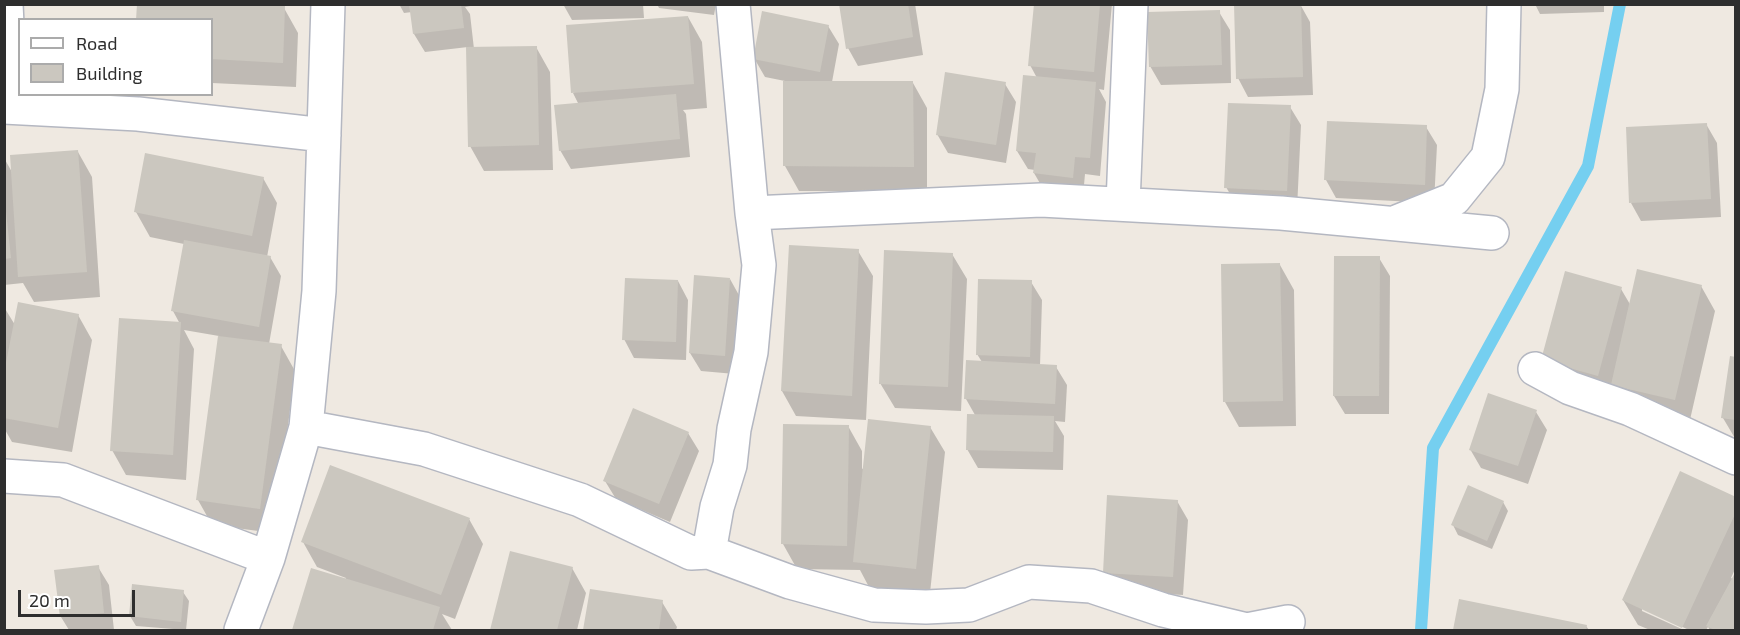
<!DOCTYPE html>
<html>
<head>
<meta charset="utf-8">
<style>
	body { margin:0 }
	#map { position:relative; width:1740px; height:635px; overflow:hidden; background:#efe9e1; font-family:"Exo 2",sans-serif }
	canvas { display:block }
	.frame { position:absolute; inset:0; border:6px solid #2e2e2e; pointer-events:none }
	.legend { position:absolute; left:18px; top:18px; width:195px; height:78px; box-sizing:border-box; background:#fff; border:2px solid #ababab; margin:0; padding:8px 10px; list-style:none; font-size:18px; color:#2e2e2e }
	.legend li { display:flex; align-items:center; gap:12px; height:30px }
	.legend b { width:30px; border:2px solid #ababab }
	.scale { position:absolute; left:18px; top:590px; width:117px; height:27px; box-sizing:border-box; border:3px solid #2e2e2e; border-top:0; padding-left:8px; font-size:18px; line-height:21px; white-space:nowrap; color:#2e2e2e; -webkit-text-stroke:4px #fff; paint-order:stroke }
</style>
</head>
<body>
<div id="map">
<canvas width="1740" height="635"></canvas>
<div class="frame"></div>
<ul class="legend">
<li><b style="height:8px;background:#fff"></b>Road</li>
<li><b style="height:16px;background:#cbc7bf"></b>Building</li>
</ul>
<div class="scale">20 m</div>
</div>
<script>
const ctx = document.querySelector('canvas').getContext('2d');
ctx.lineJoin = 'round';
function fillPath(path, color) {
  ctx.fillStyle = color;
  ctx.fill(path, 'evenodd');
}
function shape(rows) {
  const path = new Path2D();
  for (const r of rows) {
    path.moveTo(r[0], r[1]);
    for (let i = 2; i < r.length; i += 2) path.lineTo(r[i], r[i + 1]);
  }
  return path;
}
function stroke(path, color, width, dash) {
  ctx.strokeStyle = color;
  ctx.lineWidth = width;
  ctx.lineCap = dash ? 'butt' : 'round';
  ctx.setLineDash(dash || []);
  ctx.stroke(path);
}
fillPath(shape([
	[138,4,218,4,284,8,298,33,296,87,212,83,212,20],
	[399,4,482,4,465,7,470,14,474,49,536,47,550,72,553,170,484,171,470,146,468,47,425,52,414,34,412,12,404,13],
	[563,4,643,4,644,18,572,20],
	[657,4,716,4,714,15,659,8],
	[840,4,915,4,923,55,858,66,848,48],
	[1035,4,1112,4,1104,90,1099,89,1106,102,1100,176,1085,174,1083,196,1045,192,1034,173,1035,170,1028,169,1017,151,1037,78,1030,65],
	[1300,4,1310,22,1313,95,1248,97,1238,78],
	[1535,4,1604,4,1604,12,1540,14],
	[1219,12,1230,30,1231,83,1161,85,1150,66],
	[688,17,702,42,707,108,683,110,686,114,690,157,571,169,560,150,579,105,573,93],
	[828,26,839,44,832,82,913,83,927,108,927,191,799,191,785,166,785,81,765,77,754,58],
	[1005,84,1016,102,1006,163,948,153,937,134],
	[1290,107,1301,125,1297,209,1237,206,1226,187],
	[1706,124,1717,143,1721,217,1641,221,1631,203],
	[1426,127,1437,145,1434,203,1336,198,1326,180],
	[78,152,92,177,100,297,34,302,23,283,4,285,4,158,12,172],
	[263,178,277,203,267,257,270,257,281,276,269,344,281,346,295,371,274,533,212,525,198,500,219,336,184,330,194,349,186,480,126,475,112,450,180,324,173,311,184,244,150,237,136,212],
	[858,251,873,276,866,420,796,416,782,391],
	[952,254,967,279,961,411,895,408,880,383],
	[1379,258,1390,276,1389,414,1345,414,1334,396],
	[1280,265,1294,290,1296,426,1239,427,1225,402],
	[730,279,740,297,735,374,701,371,690,353],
	[678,281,688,300,686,360,634,358,624,339],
	[1031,282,1042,300,1040,366,1056,367,1067,385,1065,422,1055,421,1064,436,1063,470,978,468,967,449,975,415,966,399,982,362,977,354],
	[1701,286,1715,311,1689,424,1627,409,1611,383,1608,394,1553,378,1621,289,1631,306],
	[4,307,15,325,78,315,92,340,72,452,12,442,4,428],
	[1736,358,1736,440,1723,418],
	[1536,412,1547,430,1528,484,1481,468,1470,449],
	[848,426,862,451,862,469,930,427,945,452,930,593,869,587,860,570,797,569,783,544],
	[688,433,699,451,670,522,616,499,605,481],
	[1736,498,1736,567,1731,578,1733,579,1736,574,1736,630,1710,630,1708,627,1706,630,1689,630,1642,608,1642,611,1684,630,1650,630,1638,625,1623,600],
	[1177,501,1188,520,1183,595,1115,591,1105,573],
	[1503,502,1508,511,1492,549,1458,535,1453,525],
	[469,519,483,544,455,619,442,614,452,630,294,630,312,570,345,580,346,578,317,567,303,542],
	[511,553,572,568,586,593,577,630,491,630],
	[98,567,109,585,114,630,69,630,61,617],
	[133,586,183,592,189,601,186,630,136,626,130,616],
	[591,590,662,602,677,627,676,630,585,630],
	[1460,601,1586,626,1589,630,1455,630]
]), '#0003');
stroke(shape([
	[1421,630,1433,448,1588,166,1620,4]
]), '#75cff0', 12);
fillPath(shape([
	[137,4,285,6,283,63,212,59,212,20,136,20],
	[409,4,461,4,464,28,413,34],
	[839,4,908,4,913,37,846,49],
	[1034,4,1100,4,1094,72,1028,66],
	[1234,4,1301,4,1303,77,1236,79],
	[1220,10,1222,65,1149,67,1147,12],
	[762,11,829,25,820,72,753,59],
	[688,16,694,84,571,93,566,25],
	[537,46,539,145,468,147,466,47],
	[945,72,1006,82,996,145,936,135],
	[1023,75,1096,82,1090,158,1075,157,1073,178,1033,173,1036,153,1016,151],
	[783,81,913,81,914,167,783,166],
	[676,94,680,139,559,151,554,105],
	[1228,103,1291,105,1287,191,1224,188],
	[1327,121,1427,125,1425,185,1324,180],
	[1707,123,1711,199,1629,203,1626,127],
	[78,150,87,272,18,277,10,155],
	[145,153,264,177,252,236,134,212],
	[4,212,6,212,11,258,4,259],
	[184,240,271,256,259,327,171,311],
	[789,245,859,249,852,396,781,391],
	[884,250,953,253,948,387,879,384],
	[1334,256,1380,256,1379,396,1333,396],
	[1280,263,1283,401,1223,402,1221,264],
	[1637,269,1702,285,1675,400,1611,385],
	[1565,271,1622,287,1598,376,1541,360],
	[694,275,730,278,725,356,689,353],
	[625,278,678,280,676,342,622,340],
	[978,279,1032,280,1030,357,976,355],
	[18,302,79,314,58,428,4,418,4,373],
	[119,318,181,322,173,455,110,451],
	[218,336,282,344,260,509,196,500],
	[1730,356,1736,357,1736,420,1721,418],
	[966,360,1057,365,1055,404,964,399],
	[1488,393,1537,410,1518,466,1469,450],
	[633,408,689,432,659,504,603,481],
	[967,414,1054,416,1053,452,966,450],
	[868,419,931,426,916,569,853,562],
	[783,424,849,425,847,546,781,544],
	[330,465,470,518,441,595,301,542],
	[1680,471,1736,497,1736,512,1682,628,1622,600],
	[1468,485,1504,501,1487,541,1451,525],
	[1107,495,1178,500,1173,577,1103,573],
	[510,551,573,567,557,630,490,630],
	[99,565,104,613,60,617,54,570],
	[311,568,440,607,433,630,292,630],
	[1736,571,1736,630,1715,630,1706,626],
	[132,584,184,590,181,622,129,616],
	[590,589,663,600,659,630,583,630],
	[1459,599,1587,625,1586,630,1453,630]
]), '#cbc7bf');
const street = shape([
	[6,4,11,106],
	[4,107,138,114,324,135],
	[1123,204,1131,4],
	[752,213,1041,200,1281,213,1492,233],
	[1399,221,1454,199,1488,157,1502,89,1504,4],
	[1535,369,1570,388,1630,409,1736,458],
	[306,427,424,449,580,500,691,553,709,552,790,582,874,605,926,607,969,605,1029,582,1091,586,1163,610,1247,630,1288,622],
	[4,476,63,480,268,558],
	[709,552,717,507,730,465,734,429,751,352,759,265,752,213,733,4],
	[241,630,268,558,306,427,319,291,328,4]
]);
stroke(street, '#b4b7c1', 36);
stroke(street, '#fff', 33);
</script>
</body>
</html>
